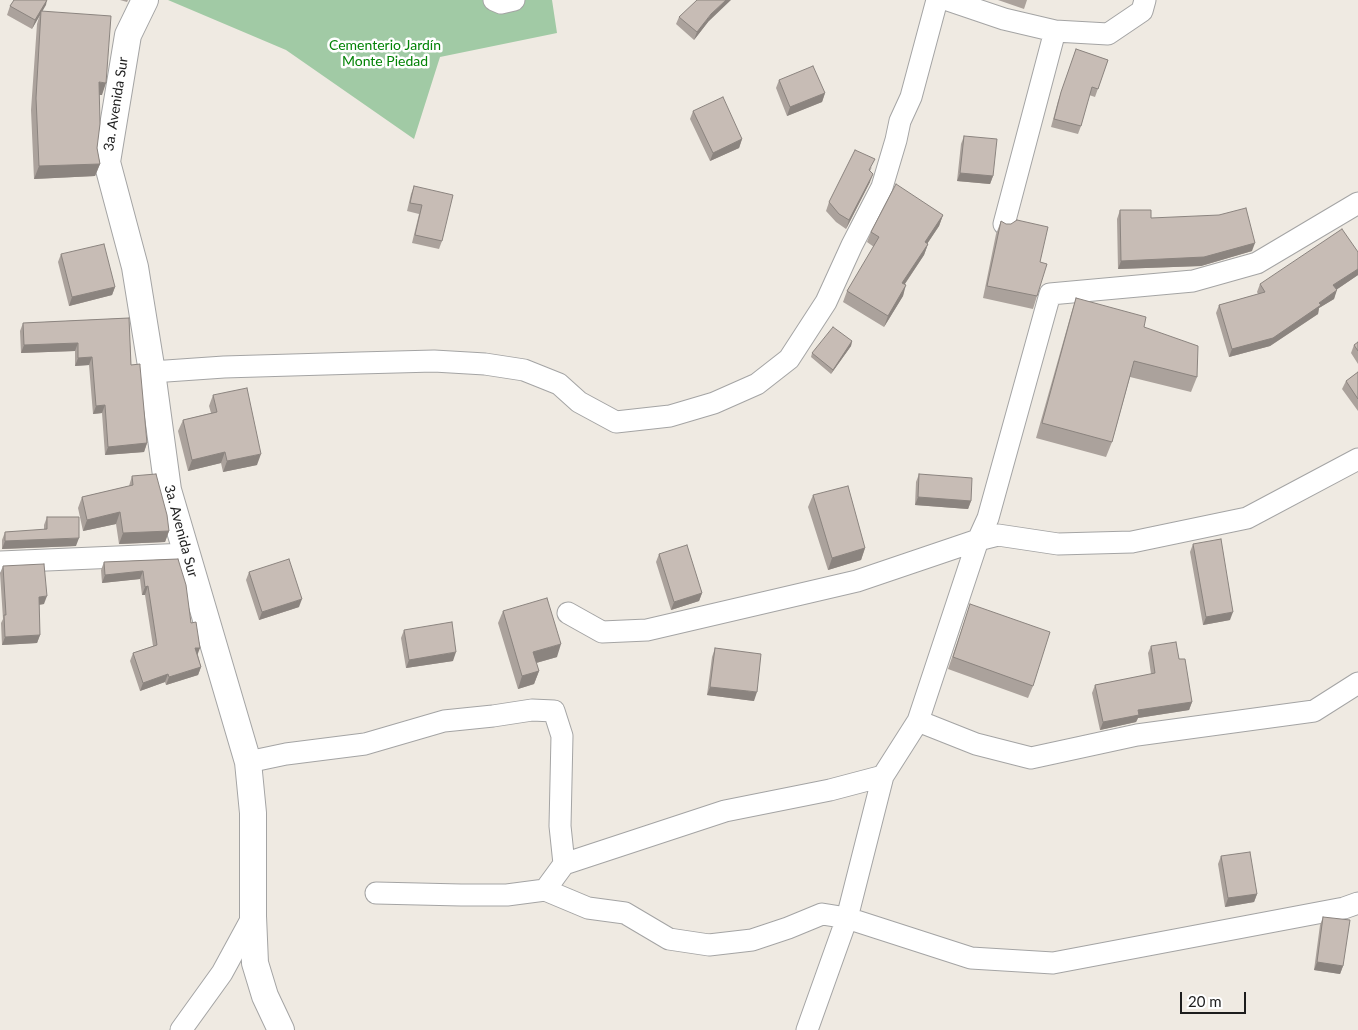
<!DOCTYPE html>
<html>
<head>
<meta charset="utf-8">
<style>
	body { margin:0 }
	#map { position:relative; width:1358px; height:1030px; overflow:hidden; background:#efeae2; font-family:Lato,sans-serif }
	canvas { display:block }
	.scale { position:absolute; left:1180px; top:992px; width:66px; height:22px; box-sizing:border-box; border:2px solid #1d1d1d; border-top:0; padding-left:6px; font-size:15px; line-height:18px; white-space:nowrap; color:#1d1d1d; -webkit-text-stroke:4px #fff; paint-order:stroke }
</style>
</head>
<body>
<div id="map">
<canvas width="1358" height="1030"></canvas>
<div class="scale">20 m</div>
</div>
<script>
const ctx = document.querySelector('canvas').getContext('2d');
ctx.lineJoin = 'round';
function fillPath(path, color) {
  ctx.fillStyle = color;
  ctx.fill(path, 'evenodd');
}
function shape(rows) {
  const path = new Path2D();
  for (const r of rows) {
    path.moveTo(r[0], r[1]);
    for (let i = 2; i < r.length; i += 2) path.lineTo(r[i], r[i + 1]);
  }
  return path;
}
function stroke(path, color, width, dash) {
  ctx.strokeStyle = color;
  ctx.lineWidth = width;
  ctx.lineCap = dash ? 'butt' : 'round';
  ctx.setLineDash(dash || []);
  ctx.stroke(path);
}
function label(font, color, halo, rows, align = 'center') {
  ctx.font = font + ' Lato,sans-serif';
  ctx.lineWidth = 5;
  ctx.setLineDash([]);
  ctx.textBaseline = 'middle';
  ctx.strokeStyle = halo;
  ctx.fillStyle = color;
  for (const [text, x, y, turn = 0] of rows) {
    ctx.save();
    ctx.translate(x, y);
    ctx.rotate((+turn || 0) * Math.PI / 180);
    ctx.textAlign = isNaN(turn) ? turn : align;
    if (halo) ctx.strokeText(text, 0, 0);
    ctx.fillText(text, 0, 0);
    ctx.restore();
  }
}
fillPath(shape([
	[168,0,552,0,557,33,440,57,414,139,286,50]
]), '#a1caa5');
const minor = shape([
	[494,0,501,3,514,0],
	[948,0,1004,19,1055,31,1108,34,1142,11,1145,0],
	[1004,224,1055,31],
	[152,372,224,367,359,363,434,361,485,364,524,370,559,384,579,402,616,422,670,416,714,403,757,384,789,359,826,302,852,245,882,187,896,140,900,121,911,97,937,0],
	[0,562,187,554],
	[568,613,602,632,647,630,857,581,978,540,998,535,1058,544,1132,542,1247,518,1358,459],
	[918,721,976,744,1031,758,1137,735,1314,711,1358,683],
	[248,762,286,754,365,744,444,721,493,716,532,710,554,711,562,736,560,826,564,864,545,890],
	[564,864,725,811,830,790,883,776],
	[376,893,461,895,507,895,545,890,588,908,625,913,669,939,709,945,752,940,788,928,822,914,847,918,971,958,1053,963,1344,908,1358,903],
	[181,1030,222,973,253,916],
	[807,1030,847,918,883,776,918,721,978,540,988,518,1050,294,1193,281,1257,263,1358,203]
]);
const tertiary = shape([
	[145,0,128,35,107,162,135,267,152,372,168,490,248,762,253,813,253,916,255,963,265,996,281,1030]
]);
stroke(minor, '#a4a4a4', 23);
stroke(tertiary, '#a4a4a4', 28);
stroke(minor, '#fff', 21);
stroke(tertiary, '#fff', 26);
fillPath(shape([
	[14,0,47,0,42,11,102,95,99,95,97,148,100,164,95,176,34,179,31,110,37,24,40,14,32,29,7,15,10,6],
	[120,0,128,0,127,2],
	[998,0,1027,0,1024,9],
	[679,17,708,22,694,40,676,24],
	[1076,49,1108,60,1095,97,1089,95,1081,126,1078,134,1051,127,1058,101],
	[779,80,825,93,822,102,787,116,776,88],
	[693,111,742,139,739,148,710,161,690,119],
	[964,136,993,176,990,184,957,181,961,144],
	[872,167,870,171,870,182,846,229,836,222,826,211,829,202],
	[414,186,442,241,439,249,412,243,419,214,407,211,411,194],
	[1120,210,1151,218,1252,251,1201,266,1118,269,1117,219],
	[943,215,939,226,927,244,928,244,924,255,905,284,903,296,884,327,843,302,847,291,874,247,867,242,871,232],
	[1001,221,1040,262,1037,296,1033,309,983,298,996,234],
	[1358,252,1358,275,1336,290,1334,299,1319,308,1318,314,1270,346,1229,357,1216,313,1219,305,1258,294,1257,292,1260,284],
	[61,254,115,287,112,295,69,306,58,262],
	[1076,298,1144,327,1197,377,1191,392,1130,377,1112,442,1106,457,1036,438,1071,314],
	[129,318,131,365,147,443,144,452,105,455,102,413,93,414,89,365,75,366,75,351,21,353,20,331,23,323],
	[852,341,851,346,831,374,811,357,812,353],
	[1358,342,1358,364,1351,353,1354,345],
	[1358,372,1358,411,1342,389,1346,381],
	[213,395,257,465,223,472,221,463,188,471,178,431,183,420,211,413,209,406],
	[919,474,971,501,968,509,915,505,916,482],
	[132,476,169,531,165,542,119,544,116,524,83,531,78,508,82,497,129,486],
	[813,495,865,548,861,560,828,570,808,507],
	[47,517,76,546,2,549,2,540,5,532,44,530,44,525],
	[1193,544,1230,620,1203,625,1190,552],
	[659,554,702,593,699,601,671,610,656,562],
	[178,559,191,623,198,655,201,667,198,675,166,685,165,682,140,691,130,661,133,653,153,646,145,595,142,595,140,579,102,583,101,570,104,562],
	[3,566,44,604,39,605,40,635,37,643,2,645,1,623,3,619,0,573],
	[249,572,299,607,259,620,246,580],
	[503,611,557,657,536,663,539,671,534,684,518,689,498,623],
	[966,617,1033,686,1028,698,948,669],
	[404,630,453,661,406,668,401,638],
	[1151,646,1179,659,1192,702,1189,710,1138,718,1136,722,1100,730,1092,693,1095,685,1151,674,1148,653],
	[715,648,754,701,707,695,712,657],
	[1221,856,1257,894,1254,902,1225,907,1218,864],
	[1323,917,1343,966,1340,974,1314,970,1320,925]
]), '#aba29c');
fillPath(shape([
	[47,0,46,5,32,29,35,20],
	[726,0,731,0,708,22,694,40,697,32,711,14],
	[99,82,106,83,102,95,94,95],
	[825,93,822,102,787,116,790,107],
	[742,139,739,148,710,161,713,153],
	[100,164,95,176,34,179,39,166],
	[960,173,993,176,990,184,957,181],
	[873,174,870,182,846,229,849,220],
	[943,215,939,226,921,253,925,242],
	[1255,243,1252,251,1201,266,1118,269,1121,261],
	[928,244,924,255,898,294,902,283],
	[1358,269,1358,275,1330,294,1333,285],
	[906,285,903,296,884,327,888,316],
	[115,287,112,295,69,306,72,297],
	[1337,290,1334,299,1319,308,1318,314,1270,346,1229,357,1232,349,1319,303],
	[852,341,851,346,831,374,833,370],
	[78,343,75,351,21,353,24,345],
	[92,357,89,365,75,366,78,358],
	[105,405,102,413,93,414,96,406],
	[147,443,144,452,105,455,108,447],
	[225,452,221,463,188,471,192,460],
	[261,454,257,465,223,472,227,461],
	[918,497,971,501,968,509,915,505],
	[120,512,116,524,83,531,87,520],
	[169,531,165,542,119,544,123,533],
	[79,538,76,546,2,549,5,541],
	[865,548,861,560,828,570,832,558],
	[143,571,140,579,102,583,105,575],
	[148,586,145,595,142,595,145,587],
	[702,593,699,601,671,610,674,602],
	[47,596,44,604,36,605,39,597],
	[302,599,299,607,259,620,262,612],
	[1233,612,1230,620,1203,625,1206,617],
	[40,635,37,643,2,645,5,637],
	[561,644,557,657,529,665,533,652],
	[195,648,200,648,197,656],
	[456,652,453,661,406,668,409,660],
	[201,667,198,675,166,685,169,677],
	[539,671,534,684,518,689,522,676],
	[168,674,165,682,140,691,143,683],
	[710,687,757,692,754,701,707,695],
	[1192,702,1189,710,1138,718,1136,722,1100,730,1103,722,1138,710],
	[1257,894,1254,902,1225,907,1228,898],
	[1317,962,1343,966,1340,974,1314,970]
]), '#8b847f');
const building = shape([
	[14,0,47,0,35,20,10,6,14,0],
	[697,0,726,0,711,14,697,32,679,17,697,0],
	[41,11,111,16,106,83,99,82,100,124,97,148,100,164,39,166,36,98,41,11],
	[1076,49,1108,60,1098,89,1092,87,1081,126,1054,119,1061,92,1076,49],
	[813,66,825,93,790,107,779,80,813,66],
	[723,97,742,139,713,153,693,111,723,97],
	[964,136,997,139,993,176,960,173,964,136],
	[855,150,875,159,869,170,873,174,849,220,839,214,829,202,855,150],
	[896,184,943,215,925,242,928,244,902,283,906,285,888,316,847,291,879,237,871,232,896,184],
	[414,186,453,195,442,241,415,235,422,205,410,203,414,186],
	[1246,208,1255,243,1204,257,1121,261,1120,210,1151,210,1151,218,1219,215,1246,208],
	[1017,220,1048,227,1040,262,1047,264,1037,296,987,286,1001,221,1006,224,1011,224,1017,220],
	[1342,229,1358,252,1358,269,1333,285,1337,290,1319,303,1321,305,1273,338,1232,349,1219,305,1265,292,1260,284,1342,229],
	[104,244,115,287,72,297,61,254,104,244],
	[1076,298,1146,317,1144,327,1198,346,1197,377,1134,361,1112,442,1042,423,1076,298],
	[129,318,131,365,140,364,140,366,147,443,108,447,105,405,96,406,92,357,78,358,78,343,24,345,23,323,129,318],
	[833,327,852,341,833,370,812,353,833,327],
	[1358,342,1358,351,1354,345,1358,342],
	[1358,372,1358,399,1346,381,1358,372],
	[247,388,261,454,227,461,225,452,192,460,183,420,217,412,213,395,247,388],
	[156,474,167,515,169,531,123,533,120,512,87,520,82,497,133,485,132,476,156,474],
	[919,474,972,478,971,501,918,497,919,474],
	[848,486,865,548,832,558,813,495,848,486],
	[47,517,79,517,79,538,5,541,5,532,47,529,47,517],
	[1221,539,1233,612,1206,617,1193,544,1221,539],
	[687,545,702,593,674,602,659,554,687,545],
	[178,559,186,585,191,623,196,622,200,648,195,648,201,667,169,677,168,674,143,683,133,653,157,645,148,586,145,587,143,571,105,575,104,562,178,559],
	[289,559,302,599,262,612,249,572,289,559],
	[44,564,47,596,39,597,40,635,5,637,4,615,6,615,3,566,44,564],
	[547,598,561,644,533,652,539,671,522,676,503,611,547,598],
	[970,604,1050,632,1033,686,953,657,970,604],
	[452,622,456,652,409,660,404,630,452,622],
	[1176,642,1179,659,1185,659,1192,702,1138,710,1139,715,1103,722,1095,685,1155,673,1151,646,1176,642],
	[715,648,761,654,757,692,710,687,715,648],
	[1250,852,1257,894,1228,898,1221,856,1250,852],
	[1323,917,1350,920,1343,966,1317,962,1323,917]
]);
fillPath(building, '#c7bcb5');
stroke(building, '#8b847f', 1);
label('14px', '#038306', '#fff', [
	["Cementerio Jardín",385,45],
	["Monte Piedad",385,61]
]);
label('14px', '#1d1d1d', '#fff', [
	["3a. Avenida Sur",116,104,-81],
	["3a. Avenida Sur",181,531,75]
]);
</script>
</body>
</html>
